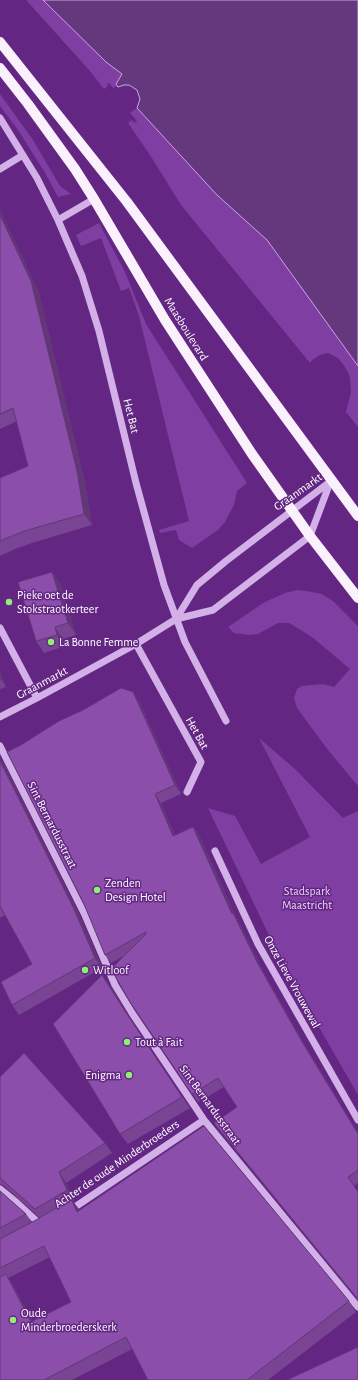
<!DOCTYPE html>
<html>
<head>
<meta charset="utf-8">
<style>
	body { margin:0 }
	canvas { display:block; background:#632683 }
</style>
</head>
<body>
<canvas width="358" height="1380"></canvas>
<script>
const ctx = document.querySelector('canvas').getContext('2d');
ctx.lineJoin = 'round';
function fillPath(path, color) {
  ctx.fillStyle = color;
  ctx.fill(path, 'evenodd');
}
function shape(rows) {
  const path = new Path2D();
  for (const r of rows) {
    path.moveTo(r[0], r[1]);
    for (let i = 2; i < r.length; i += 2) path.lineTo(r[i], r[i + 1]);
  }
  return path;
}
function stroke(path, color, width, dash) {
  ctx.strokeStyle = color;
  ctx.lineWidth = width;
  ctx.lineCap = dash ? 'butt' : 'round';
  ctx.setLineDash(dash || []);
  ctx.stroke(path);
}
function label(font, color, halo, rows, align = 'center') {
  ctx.font = font + ' "Alegreya Sans",sans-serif';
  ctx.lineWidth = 3;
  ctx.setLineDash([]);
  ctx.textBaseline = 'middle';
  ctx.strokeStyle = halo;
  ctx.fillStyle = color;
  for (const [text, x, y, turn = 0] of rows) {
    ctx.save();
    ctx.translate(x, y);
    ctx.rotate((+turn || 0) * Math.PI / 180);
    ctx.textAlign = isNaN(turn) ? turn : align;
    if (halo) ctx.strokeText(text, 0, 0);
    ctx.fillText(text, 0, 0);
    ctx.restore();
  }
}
fillPath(shape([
	[26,0,43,0,47,3,106,62,122,74,116,84,117,86,113,88,109,83,107,84,108,86,104,89,90,71],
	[0,94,33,140,60,186,71,194,58,197,44,171,18,130,0,106],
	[137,108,217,195,267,240,358,366,358,427,346,412,351,392,350,377,345,367,338,358,328,353,320,355,312,360,310,363,181,205,150,155,128,123,132,120,134,123,137,121,130,113],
	[99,223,125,272,146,324,247,483,237,491,234,505,225,522,218,530,192,548,179,540,176,530,160,533,159,530,189,521,139,316,129,288,121,291,101,238,81,246,76,235],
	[297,590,307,591,322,594,334,602,358,626,358,786,328,750,297,708,294,698,297,689,302,686,323,684,334,687,350,669,312,637,289,623,278,623,258,634,250,635,234,633,228,627,263,603,285,593],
	[259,738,296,770,343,818,358,811,358,1095,308,1008,267,931,208,808,235,816,261,864,310,837]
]), '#7e3ea2');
const water = shape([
	[43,0,358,0,358,366,267,240,217,195,137,108,140,99,137,90,129,85,124,85,118,87,116,84,122,74,106,62,43,0]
]);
fillPath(water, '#65387d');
stroke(water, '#cea4e8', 1);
stroke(shape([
	[0,118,37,178,58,220,82,276,99,331,136,483,164,585,185,642,226,721],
	[0,169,23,155],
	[58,220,94,199],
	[176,619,197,585,226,561,331,481],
	[0,628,37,698],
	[136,644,201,762,187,792],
	[0,717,37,698,136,644,176,619,213,610,310,536,331,480],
	[0,746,85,915,115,985,132,1013,204,1120,358,1307],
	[215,851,258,944,358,1120],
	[0,1189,16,1202,42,1226],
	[69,1211,204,1120]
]), '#d3b0e7', 7);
stroke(shape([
	[0,42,127,202,358,516],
	[0,68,28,104,75,169,94,199,165,320,252,454,310,536,358,598]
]), '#faf1fd', 10);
fillPath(shape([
	[0,210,39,293,85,483,92,525,32,543,15,549,0,556,0,478,28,466,17,421,0,429],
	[52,572,60,583,76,635,63,639,65,646,44,653,36,641],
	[0,672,6,687,0,689],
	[133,692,139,701,181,794,161,803,175,835,193,827,199,835,236,917,239,922,264,973,307,1049,358,1133,358,1183,354,1186,358,1191,358,1300,220,1131,214,1123,237,1107,224,1087,198,1102,130,1002,124,956,111,963,105,955],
	[0,759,4,764,80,917,102,968,19,1015,12,1005,32,964,5,915,0,918],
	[110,985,128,1016,190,1108,128,1144,120,1134],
	[0,1077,105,1143,112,1153,66,1183,74,1200,73,1201,79,1211,349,1301,356,1312,268,1380,148,1380,132,1349,72,1380,0,1380,0,1191,26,1214,32,1222,40,1218,3,1185,0,1184],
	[50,1257,71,1302,32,1321,13,1285,8,1278]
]), '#784493');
fillPath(shape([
	[0,210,39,293,85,483,92,525,84,514,0,215],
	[52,572,60,583,76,635,68,623],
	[55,627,63,639,65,646,57,635],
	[0,672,6,687,0,678],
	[133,692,139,701,181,794,175,785],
	[0,759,4,764,80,917,102,968,95,958,0,761],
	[155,794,161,803,179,845,173,836],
	[193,827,199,835,236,917,239,922,264,973,307,1049,358,1133,358,1134,301,1040,258,964,232,914],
	[102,975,110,985,128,1016,190,1108,121,1005],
	[59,1172,66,1183,74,1200,67,1190],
	[71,1199,79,1209,85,1223,77,1212],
	[6,1274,13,1285,39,1332,31,1322]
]), '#613778');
const building = shape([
	[0,215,31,281,77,471,84,514,24,531,7,538,0,541,0,478,28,466,13,408,0,414,0,215],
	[52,572,68,623,55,627,57,635,36,641,18,582,52,572],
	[121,688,133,692,175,785,155,794,173,836,193,827,232,914,233,913,258,964,301,1040,358,1134,358,1170,348,1177,358,1192,358,1297,357,1298,214,1123,237,1107,218,1078,192,1094,130,1002,111,969,146,934,146,932,105,955,84,904,7,752,21,745,59,721,83,710,121,688],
	[0,761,73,907,95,958,12,1005,1,982,32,964,0,906,0,761],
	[102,975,121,1005,182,1097,120,1134,53,1024,102,975],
	[24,1053,105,1143,59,1172,67,1190,35,1209,0,1178,0,1077,24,1053],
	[204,1126,349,1301,247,1380,148,1380,126,1337,44,1380,0,1380,0,1277,6,1274,31,1322,71,1302,44,1246,0,1268,0,1239,36,1220,71,1199,77,1212,204,1126],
	[0,1191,26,1214,0,1228,0,1191],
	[358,1347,358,1380,287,1380,358,1347]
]);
fillPath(building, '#8b4fab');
stroke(building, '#613778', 1);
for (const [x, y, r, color] of [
	[9,602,4,"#8df075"],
	[51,642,4,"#8df075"],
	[97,890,4,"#8df075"],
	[85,970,4,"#8df075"],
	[127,1042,4,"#8df075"],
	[129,1075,4,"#8df075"],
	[13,1320,4,"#8df075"]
]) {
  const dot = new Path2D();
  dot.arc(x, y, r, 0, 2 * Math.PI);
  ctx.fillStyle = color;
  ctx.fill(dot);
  stroke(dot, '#632683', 1.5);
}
label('12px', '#fff', '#632683', [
	["Maasboulevard",186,329,58],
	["Het Bat",131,416,76],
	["Graanmarkt",298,492,-35],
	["Graanmarkt",42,683,-28],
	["Het Bat",197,733,61],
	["Sint Bernardusstraat",52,825,63],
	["Onze Lieve Vrouwewal",292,982,61],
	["Sint Bernardusstraat",210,1105,54],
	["Achter de oude Minderbroeders",117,1164,-34]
]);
label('12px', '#fff', '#632683', [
	["Pieke oet de",17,595],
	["Stokstraotkerteer",17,609],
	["La Bonne Femme",59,642],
	["Zenden",105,883],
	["Design Hotel",105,897],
	["Witloof",93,970],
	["Tout à Fait",135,1042],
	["Enigma",121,1075,"right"],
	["Oude",21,1313],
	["Minderbroederskerk",21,1327]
], 'left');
label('12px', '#e9d3f6', '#632683', [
	["Stadspark",307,891],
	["Maastricht",307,905]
]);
</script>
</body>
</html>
